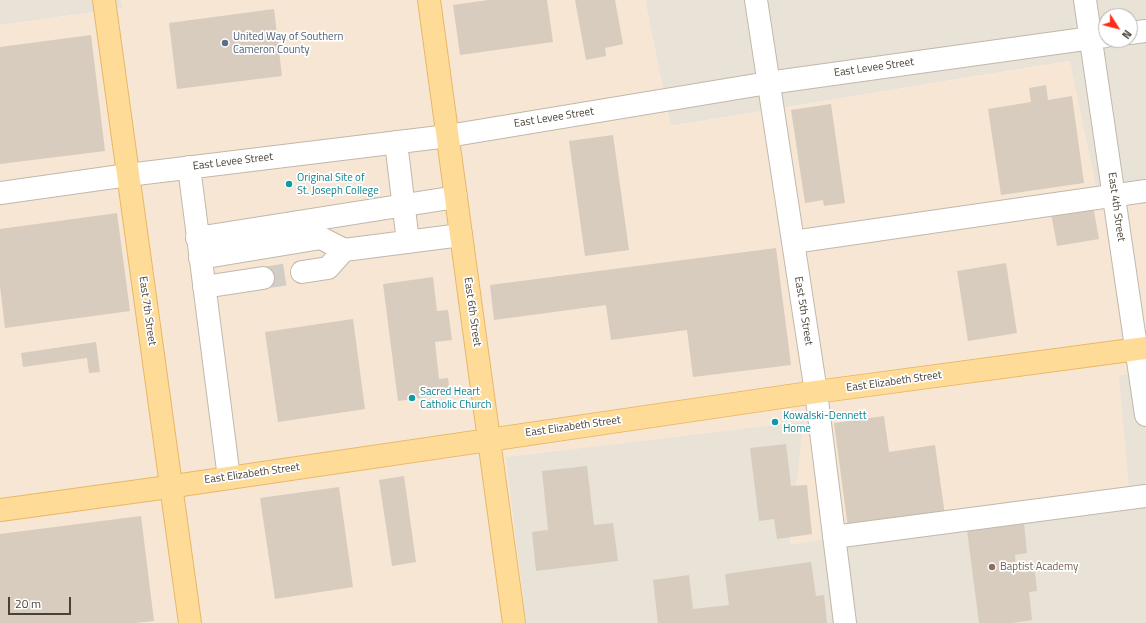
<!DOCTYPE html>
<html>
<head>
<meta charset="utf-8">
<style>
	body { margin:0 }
	#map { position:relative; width:1146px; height:623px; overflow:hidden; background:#f5f1e9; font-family:"Titillium Web",sans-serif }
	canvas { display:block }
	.north { position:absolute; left:1098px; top:8px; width:40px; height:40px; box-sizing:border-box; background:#fff; border:1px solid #b6b3af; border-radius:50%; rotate:126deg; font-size:11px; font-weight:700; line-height:16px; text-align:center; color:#494137 }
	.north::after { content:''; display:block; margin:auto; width:14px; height:18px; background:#ff2b16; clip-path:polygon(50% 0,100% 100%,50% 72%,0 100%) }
	.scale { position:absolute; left:8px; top:597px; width:63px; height:18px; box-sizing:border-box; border:2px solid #494137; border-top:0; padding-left:5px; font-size:12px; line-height:14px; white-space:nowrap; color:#494137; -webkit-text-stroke:3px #fff; paint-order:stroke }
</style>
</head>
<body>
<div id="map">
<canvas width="1146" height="623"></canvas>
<div class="north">N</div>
<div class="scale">20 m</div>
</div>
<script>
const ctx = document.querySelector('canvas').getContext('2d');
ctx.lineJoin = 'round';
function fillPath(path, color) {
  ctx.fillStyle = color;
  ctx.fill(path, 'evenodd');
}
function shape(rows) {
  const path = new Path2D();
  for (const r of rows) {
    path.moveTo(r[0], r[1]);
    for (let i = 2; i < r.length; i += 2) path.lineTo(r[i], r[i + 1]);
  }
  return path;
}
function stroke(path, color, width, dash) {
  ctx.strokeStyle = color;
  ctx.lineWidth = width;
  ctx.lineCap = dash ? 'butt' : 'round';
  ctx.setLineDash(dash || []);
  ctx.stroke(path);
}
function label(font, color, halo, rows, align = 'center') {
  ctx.font = font + ' "Titillium Web",sans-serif';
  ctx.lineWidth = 3.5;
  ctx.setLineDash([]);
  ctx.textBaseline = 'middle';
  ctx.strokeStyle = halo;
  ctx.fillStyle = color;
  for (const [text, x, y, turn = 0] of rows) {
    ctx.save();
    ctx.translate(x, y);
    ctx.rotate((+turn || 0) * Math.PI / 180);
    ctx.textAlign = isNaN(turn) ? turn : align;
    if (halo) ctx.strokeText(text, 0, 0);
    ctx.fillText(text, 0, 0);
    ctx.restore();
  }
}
fillPath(shape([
	[0,0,121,0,123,8,0,25],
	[645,0,1146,0,1146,186,1097,192,1069,61,670,126],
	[1106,16,1130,16,1130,40,1106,40],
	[1146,371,1146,623,526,623,505,457,804,421,790,544,1119,375]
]), '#e9e2d7');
fillPath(shape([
	[121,0,645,0,671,126,1070,61,1097,192,1146,186,1146,371,1119,375,1129,488,790,545,803,422,506,457,526,623,0,623,0,25,123,8]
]), '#f7e6d4');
fillPath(shape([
	[488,0,547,0,553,42,460,55,453,5],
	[575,0,615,0,623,44,605,48,606,56,586,60],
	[274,9,282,76,177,89,169,23],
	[91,35,105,151,0,164,0,47],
	[1046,85,1048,100,1072,96,1084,183,1001,195,988,109,1031,102,1029,88],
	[831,104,845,203,824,206,823,200,805,203,791,110],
	[613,135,629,250,585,256,569,141],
	[1093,206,1099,239,1057,246,1051,213],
	[117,213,130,311,5,328,0,286,0,229],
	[776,248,791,365,693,377,687,330,611,340,606,305,494,320,490,285],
	[1006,263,1017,333,968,341,957,271],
	[433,277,437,311,448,310,452,340,435,342,439,379,448,378,450,394,398,401,383,284],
	[353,319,365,409,278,422,265,332],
	[96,342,100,372,89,373,87,358,23,367,21,353],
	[884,416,889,452,935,445,945,515,848,528,834,423],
	[786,444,791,486,807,485,812,534,777,539,774,519,759,521,750,448],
	[587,466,594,525,613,523,618,561,536,571,532,532,548,530,542,471],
	[404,476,416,562,392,566,379,480],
	[339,487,353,587,275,599,260,498],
	[141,516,154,621,135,623,0,623,0,534],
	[1024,523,1027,553,1015,555,1016,567,1034,564,1037,591,1029,592,1032,620,1012,623,979,623,967,530],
	[811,562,816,596,824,595,827,623,658,623,653,580,689,575,693,609,729,605,725,574]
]), '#d7ccbe');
stroke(shape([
	[263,278,302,272]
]), '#d3cec5', 22, [22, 11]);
const minor = shape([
	[756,0,816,392,845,623],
	[1085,0,1146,415],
	[1130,33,1146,31],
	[396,142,408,242],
	[189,167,229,478],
	[0,193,128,175,448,136,768,83,1106,36],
	[197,238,456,197],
	[793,242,1146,191],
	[200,258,321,238,344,250,461,235],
	[302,272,328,268,344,250],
	[204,287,263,278],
	[834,537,1146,496]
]);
const major = shape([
	[104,0,190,623],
	[429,0,514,623],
	[0,510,154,489,816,392,1146,348]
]);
stroke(minor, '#c1b8ab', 24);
stroke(major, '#e7b865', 24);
stroke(minor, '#fff', 22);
stroke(major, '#ffdb98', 22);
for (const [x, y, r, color] of [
	[225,43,4,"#5c6f8a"],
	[289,184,4,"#0f9aa8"],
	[412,398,4,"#0f9aa8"],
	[775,422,4,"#0f9aa8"],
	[992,567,4,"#8d6e63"]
]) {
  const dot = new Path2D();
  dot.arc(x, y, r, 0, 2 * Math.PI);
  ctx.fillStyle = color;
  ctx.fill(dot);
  stroke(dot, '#fff', 1.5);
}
label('11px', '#4e5e75', '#fff', [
	["United Way of Southern",233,37],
	["Cameron County",233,50]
], 'left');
label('11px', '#494137', '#fff', [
	["East Levee Street",874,68,-8],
	["East Levee Street",554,118,-9],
	["East Levee Street",233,162,-7],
	["East 4th Street",1116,207,82],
	["East 7th Street",147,311,82],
	["East 5th Street",803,311,81],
	["East 6th Street",472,312,82],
	["East Elizabeth Street",894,382,-8],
	["East Elizabeth Street",573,427,-8],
	["East Elizabeth Street",252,474,-8]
]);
label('11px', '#0d838f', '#fff', [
	["Original Site of",297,178],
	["St. Joseph College",297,191],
	["Sacred Heart",420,392],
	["Catholic Church",420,405],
	["Kowalski-Dennett",783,416],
	["Home",783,429]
], 'left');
label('11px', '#785e54', '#fff', [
	["Baptist Academy",1000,567]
], 'left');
</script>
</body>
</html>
